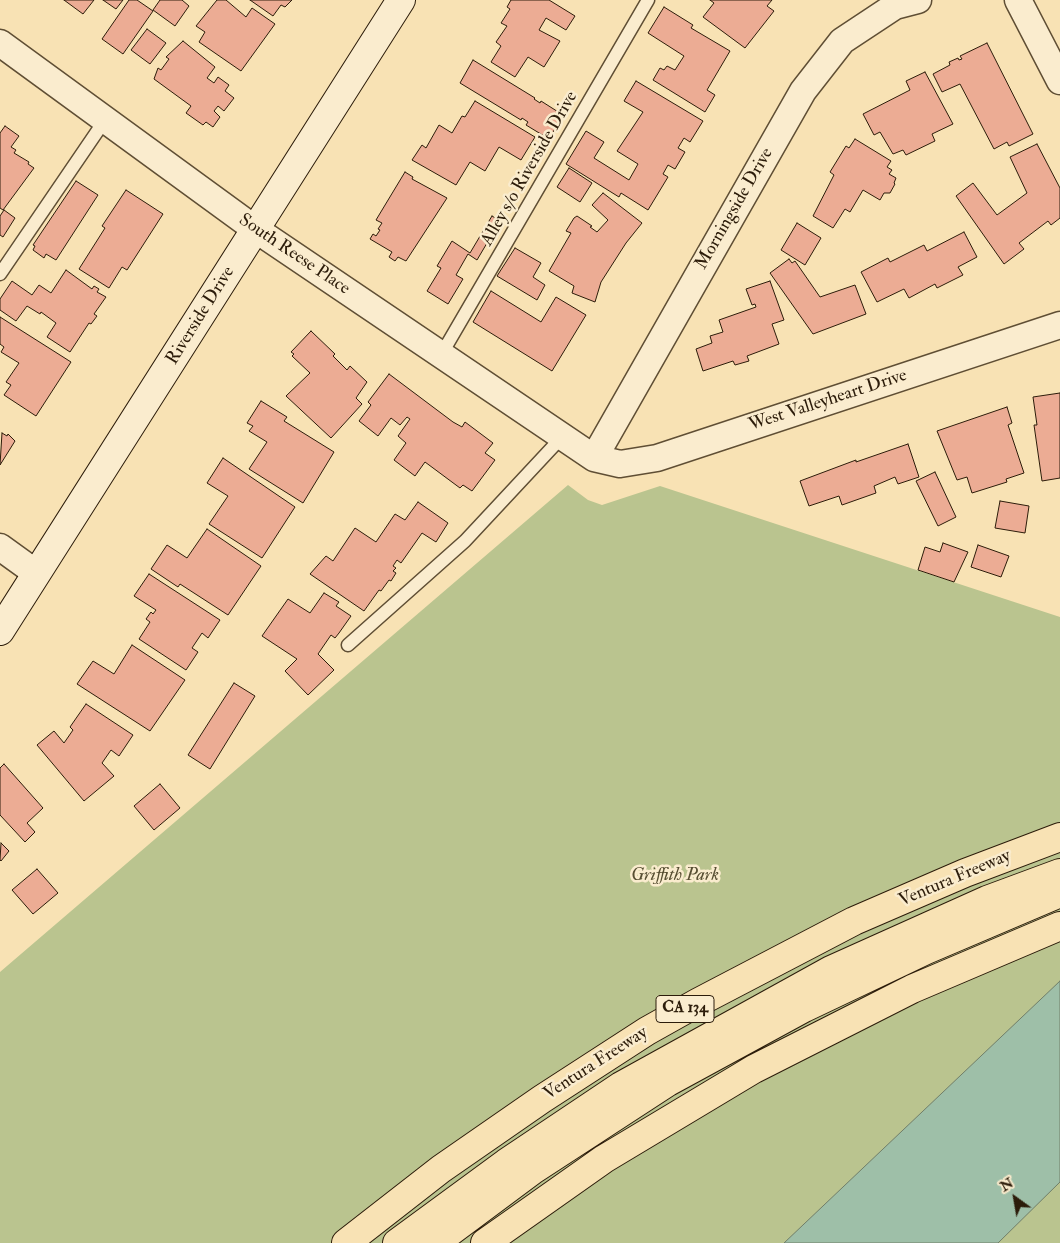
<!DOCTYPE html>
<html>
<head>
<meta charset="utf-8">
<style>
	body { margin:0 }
	#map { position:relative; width:1060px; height:1243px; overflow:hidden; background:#f8e2b4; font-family:"IM FELL Double Pica",serif }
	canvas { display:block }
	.north { position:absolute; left:990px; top:1173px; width:50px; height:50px; -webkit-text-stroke:4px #faecce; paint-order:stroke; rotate:328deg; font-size:14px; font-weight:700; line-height:20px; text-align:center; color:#2c1c0a }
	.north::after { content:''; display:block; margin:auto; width:18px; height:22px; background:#2c1c0a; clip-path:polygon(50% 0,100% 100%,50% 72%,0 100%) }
</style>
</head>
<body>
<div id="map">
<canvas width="1060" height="1243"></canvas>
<div class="north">N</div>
</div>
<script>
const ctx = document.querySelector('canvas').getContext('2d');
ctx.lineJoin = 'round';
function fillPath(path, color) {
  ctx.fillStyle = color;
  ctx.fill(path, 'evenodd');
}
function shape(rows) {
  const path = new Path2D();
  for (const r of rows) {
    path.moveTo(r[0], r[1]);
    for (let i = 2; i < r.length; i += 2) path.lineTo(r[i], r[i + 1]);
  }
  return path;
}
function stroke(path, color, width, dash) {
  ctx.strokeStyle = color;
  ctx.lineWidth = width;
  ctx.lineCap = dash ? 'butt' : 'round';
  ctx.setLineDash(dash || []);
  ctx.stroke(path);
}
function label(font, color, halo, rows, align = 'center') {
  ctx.font = font + ' "IM FELL Double Pica",serif';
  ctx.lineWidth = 5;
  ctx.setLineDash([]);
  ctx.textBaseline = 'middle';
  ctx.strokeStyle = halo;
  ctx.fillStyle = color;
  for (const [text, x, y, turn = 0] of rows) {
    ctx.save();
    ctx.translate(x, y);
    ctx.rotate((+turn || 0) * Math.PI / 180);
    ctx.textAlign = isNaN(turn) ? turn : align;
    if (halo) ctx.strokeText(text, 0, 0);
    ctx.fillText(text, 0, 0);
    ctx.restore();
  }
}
fillPath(shape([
	[568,485,588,500,602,505,660,486,1060,617,1060,1243,0,1243,0,972]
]), '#bac48f');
const water = shape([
	[1060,981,1060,1182,998,1243,784,1243,1060,981]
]);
fillPath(water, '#9ebfa8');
stroke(water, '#707e69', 1);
const building = shape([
	[64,0,94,0,83,14,64,0],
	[103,0,123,0,116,9,103,0],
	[129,0,137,0,153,11,123,54,102,39,129,0],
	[160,0,182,0,189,6,175,26,153,10,160,0],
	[217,0,226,0,246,17,252,8,275,24,241,71,199,42,205,32,196,26,217,0],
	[250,0,292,0,285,7,281,5,273,16,250,0],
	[511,0,549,0,575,16,566,30,546,18,539,30,560,41,544,67,528,57,515,77,491,62,501,46,496,42,507,26,501,23,510,9,507,7,511,0],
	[710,0,772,0,767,6,774,11,745,48,703,17,714,3,710,0],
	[664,7,693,25,691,28,730,51,707,90,715,95,705,112,653,80,660,68,664,70,667,66,675,70,684,56,648,33,664,7],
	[147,29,166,43,150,64,131,50,147,29],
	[183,41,215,67,207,78,214,83,218,77,229,85,225,91,234,98,224,111,218,106,214,111,220,117,213,127,206,122,203,125,186,113,191,106,154,79,158,68,161,70,169,59,166,57,183,41],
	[987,43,1033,134,1009,146,1007,142,994,149,960,84,942,92,933,74,950,65,949,62,958,58,959,60,962,59,960,56,987,43],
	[473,60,535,98,534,99,540,103,541,101,563,115,549,139,526,125,528,122,522,118,521,120,460,83,473,60],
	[925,72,953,124,932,134,935,141,906,155,903,150,893,154,880,132,874,135,863,114,910,90,906,81,925,72],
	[636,81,703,121,690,142,684,138,678,148,685,152,675,169,668,165,663,174,668,177,648,210,621,193,619,197,566,164,586,131,604,142,594,158,629,180,638,164,617,151,643,112,624,101,636,81],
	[475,101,535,137,521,160,499,147,485,171,470,162,456,185,412,160,422,145,426,148,439,125,452,133,462,116,465,117,475,101],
	[5,126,19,136,11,147,16,150,14,153,29,162,28,164,34,168,3,210,0,208,0,133,5,126],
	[855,139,891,161,887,167,892,170,889,174,896,178,894,183,895,184,890,193,884,193,880,200,863,190,850,212,845,209,833,228,813,216,834,175,830,172,846,146,849,148,855,139],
	[1037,144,1060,188,1060,218,1051,225,1048,221,1019,243,1024,249,1004,264,956,196,973,183,997,215,1027,193,1010,157,1037,144],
	[569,168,592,183,580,202,557,187,569,168],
	[405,172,413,177,412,179,447,198,406,261,398,257,395,261,389,257,392,252,370,239,373,234,376,236,380,230,378,229,382,223,376,220,405,172],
	[76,181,98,195,56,260,46,254,44,258,33,250,35,246,33,245,76,181],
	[126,190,163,214,127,270,122,267,109,288,79,269,105,228,102,226,126,190],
	[603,193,642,223,626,243,601,282,595,302,572,293,574,286,549,271,571,233,566,231,574,218,577,216,592,226,590,227,597,232,608,220,592,205,603,193],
	[4,210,15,218,3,237,0,235,0,216,4,210],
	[492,216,500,221,477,260,468,254,456,275,463,279,448,304,427,291,441,268,437,266,452,241,470,253,492,216],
	[797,223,821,238,805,265,781,250,797,223],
	[964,232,977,257,958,267,963,275,937,288,935,284,909,298,904,289,877,302,861,272,888,258,890,262,924,245,927,251,964,232],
	[515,248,541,263,533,277,545,285,537,300,497,276,515,248],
	[789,259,792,263,795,261,820,297,855,285,866,314,813,334,770,273,789,259],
	[66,270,92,289,94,286,99,289,97,292,106,297,94,314,97,316,91,324,89,323,70,352,47,337,56,323,41,312,40,314,27,306,16,321,0,310,0,299,12,281,32,295,39,285,51,293,66,270],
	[770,281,784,320,772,324,779,344,747,356,749,361,735,365,733,361,703,371,696,349,712,343,710,336,723,332,719,320,756,307,755,304,752,305,746,289,770,281],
	[491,291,541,322,556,297,586,315,552,371,473,322,491,291],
	[0,317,71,362,36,416,4,395,11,385,6,382,19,363,1,352,4,347,0,344,0,317],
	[311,331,335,354,333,356,347,370,350,366,367,382,356,398,362,404,331,438,286,396,310,373,292,356,294,354,291,352,311,331],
	[389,374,453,422,462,427,465,422,493,443,485,453,495,460,472,491,463,485,460,488,425,462,415,476,394,460,406,443,398,436,410,419,407,417,400,425,391,418,378,436,359,421,371,405,368,402,389,374],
	[1060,393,1060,478,1042,481,1034,425,1037,425,1033,397,1060,393],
	[261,401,287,417,284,421,334,452,303,503,249,469,267,442,249,431,253,426,247,423,261,401],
	[1007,407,1012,423,1008,425,1024,473,1006,479,1007,482,972,493,967,477,957,480,937,431,1007,407],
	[2,433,7,436,8,434,15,441,0,465,2,433],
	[908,444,919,477,898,484,895,477,874,486,876,493,842,505,839,496,809,506,800,481,856,460,856,462,908,444],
	[223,458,295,507,262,558,209,524,228,496,207,483,223,458],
	[935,472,956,517,938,526,916,481,935,472],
	[1000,501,1029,506,1025,533,995,528,1000,501],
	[418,502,448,523,436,542,422,533,401,563,397,560,393,566,396,568,393,571,396,573,391,581,389,580,381,591,379,590,364,611,310,574,326,556,333,561,355,528,376,542,395,514,405,520,418,502],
	[207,529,261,566,228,615,180,584,178,587,151,569,167,545,187,558,207,529],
	[943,543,968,552,954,582,918,570,925,547,940,552,943,543],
	[978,545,1009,556,1001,577,971,567,978,545],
	[149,574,220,620,208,638,202,633,192,648,198,652,186,670,139,639,150,622,146,619,151,612,153,614,156,610,134,596,149,574],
	[324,593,339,602,336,606,351,616,339,633,335,638,331,635,318,654,334,670,308,695,285,671,297,659,262,636,288,599,310,613,324,593],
	[132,645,185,680,150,731,77,684,93,661,114,674,132,645],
	[234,683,255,696,210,769,188,755,234,683],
	[86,704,133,735,119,756,111,750,102,763,114,776,84,801,37,745,54,731,64,743,73,730,70,727,86,704],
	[4,764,43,808,27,823,35,832,25,842,0,815,0,768,4,764],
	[160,784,180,808,154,830,134,806,160,784],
	[1,843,9,851,1,861,0,860,1,843],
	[37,869,58,893,33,914,12,890,37,869]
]);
fillPath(building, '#ecac94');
stroke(building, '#2c1c0a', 1);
const service = shape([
	[0,274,105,120],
	[441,355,648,0],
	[348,645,465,541,562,437]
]);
const minor = shape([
	[1018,0,1060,81],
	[0,43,255,229,594,458,620,464,657,458,1060,325],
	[594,458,803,91,842,41,895,6,918,0],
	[0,547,36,573]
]);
const secondary = shape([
	[0,631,401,0]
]);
const motorway = shape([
	[346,1243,441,1169,542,1099,647,1031,697,1003,854,921,965,873,1060,837],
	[397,1243,506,1163,621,1086,831,970,987,900,1060,873],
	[435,1243,533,1170,668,1082,804,1008,926,950,1060,893],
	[485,1243,604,1159,754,1069,912,989,1060,926]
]);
stroke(service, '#5f4e34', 15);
stroke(minor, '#5f4e34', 29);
stroke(secondary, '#2c1c0a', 30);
stroke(motorway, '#2c1c0a', 30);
stroke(service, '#faecce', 12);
stroke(minor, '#faecce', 26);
stroke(secondary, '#faecce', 28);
stroke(motorway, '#f8e2b4', 28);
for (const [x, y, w] of [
	[685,1009,58]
]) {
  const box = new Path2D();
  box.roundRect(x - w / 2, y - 13.5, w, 27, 4);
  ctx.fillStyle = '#faecce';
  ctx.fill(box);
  stroke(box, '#2c1c0a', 1);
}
label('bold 16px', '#2c1c0a', null, [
	["CA 134",685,1009]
]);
label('18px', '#2c1c0a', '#faecce', [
	["Alley s/o Riverside Drive",530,169,-60],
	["Morningside Drive",735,209,-60],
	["South Reese Place",294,255,34],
	["Riverside Drive",201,316,-58],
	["West Valleyheart Drive",828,401,-18],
	["Ventura Freeway",955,879,-23],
	["Ventura Freeway",596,1064,-33]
]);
label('italic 18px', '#574e32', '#faecce', [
	["Griffith Park",675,876]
]);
</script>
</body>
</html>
